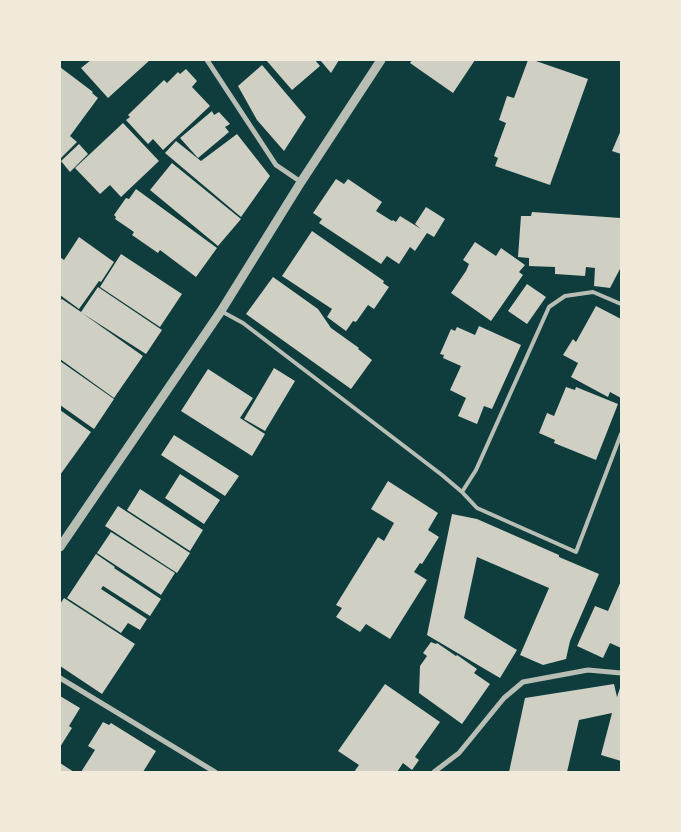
<!DOCTYPE html>
<html>
<head>
<meta charset="utf-8">
<style>
	body { margin:0 }
	#map { position:relative; width:681px; height:832px; overflow:hidden; background:#0f3d3e; font-family:Inter,sans-serif }
	canvas { display:block }
	.frame { position:absolute; inset:0; border:61px solid #f1e9da; pointer-events:none }
</style>
</head>
<body>
<div id="map">
<canvas width="681" height="832"></canvas>
<div class="frame"></div>
</div>
<script>
const ctx = document.querySelector('canvas').getContext('2d');
ctx.lineJoin = 'round';
function fillPath(path, color) {
  ctx.fillStyle = color;
  ctx.fill(path, 'evenodd');
}
function shape(rows) {
  const path = new Path2D();
  for (const r of rows) {
    path.moveTo(r[0], r[1]);
    for (let i = 2; i < r.length; i += 2) path.lineTo(r[i], r[i + 1]);
  }
  return path;
}
function stroke(path, color, width, dash) {
  ctx.strokeStyle = color;
  ctx.lineWidth = width;
  ctx.lineCap = dash ? 'butt' : 'round';
  ctx.setLineDash(dash || []);
  ctx.stroke(path);
}
fillPath(shape([
	[91,60,150,60,108,98,81,68],
	[266,60,315,60,320,66,292,90],
	[320,60,339,60,331,73],
	[412,60,475,60,453,93,410,63],
	[528,60,533,60,588,79,550,185,495,166,498,158,494,156,506,123,499,120,507,96,514,98],
	[262,65,306,117,284,151,257,120,238,86],
	[60,67,93,92,92,93,98,98,70,136,77,142,60,159],
	[186,69,197,81,192,87,210,106,163,150,153,139,148,144,126,120,130,117,128,115,164,80,167,83,178,72,180,74],
	[212,111,214,115,219,112,230,124,225,127,229,132,198,158,180,138],
	[123,123,159,161,121,197,110,185,100,194,75,168],
	[621,130,621,154,612,151],
	[237,134,270,176,241,217,165,153,176,141,201,161],
	[79,144,88,154,70,172,61,161],
	[172,163,241,219,218,246,150,190],
	[336,179,344,184,348,179,382,202,376,211,392,221,393,220,396,222,400,216,421,229,415,224,426,207,445,219,434,237,427,233,415,251,410,247,399,264,387,256,381,264,319,223,322,219,313,213],
	[136,189,217,248,196,277,160,250,158,253,132,235,134,232,115,219,116,217,114,215,126,198,129,199],
	[532,212,621,218,621,267,610,288,594,286,595,268,586,267,585,276,555,274,555,267,529,266,529,258,518,257,521,216,531,216],
	[312,231,384,281,383,283,389,287,374,309,368,305,356,322,353,321,346,331,327,317,332,309,282,276],
	[79,237,114,262,101,282,99,281,79,309,60,295,60,257,64,260],
	[475,242,496,256,501,248,525,265,519,272,523,275,491,321,451,293,466,271,469,264,463,260],
	[121,254,182,294,160,327,100,287],
	[273,277,318,309,331,328,359,348,358,349,372,360,351,389,246,314],
	[527,284,546,297,527,324,508,311],
	[98,287,162,330,146,354,82,313,143,356,114,398,60,359,60,301,62,299,81,312],
	[596,306,621,319,621,398,610,392,608,397,571,377,578,363,563,355,573,339,576,342],
	[479,326,521,345,492,409,484,406,477,424,458,416,466,398,450,390,461,366,443,358,444,355,440,354,451,329,455,331,457,327,475,335],
	[60,361,114,399,94,429,60,405],
	[274,368,295,381,265,431,244,419],
	[208,369,253,398,240,418,265,434,252,456,181,411],
	[566,387,575,390,576,387,618,404,596,460,554,443,555,440,539,433,547,413,554,416],
	[60,410,91,432,60,475],
	[174,435,239,476,225,496,161,455],
	[180,474,220,500,204,524,165,498],
	[388,481,438,513,428,530,439,537,422,564,420,563,414,572,427,580,390,639,366,624,360,632,336,617,342,608,336,605,378,537,384,541,394,523,371,509],
	[140,489,203,530,190,551,127,510],
	[118,506,190,553,177,573,105,526],
	[452,514,477,519,559,555,559,557,599,574,570,641,566,659,543,665,520,655,549,588,477,557,464,618,517,650,500,678,427,635],
	[111,532,175,573,161,595,97,553],
	[96,554,115,567,114,568,161,599,150,616,103,586,101,589,147,619,140,630,128,623,121,633,67,598],
	[621,581,621,648,610,643,603,658,577,646,595,606,608,611],
	[64,598,135,644,102,694,60,666,60,604],
	[431,642,436,644,437,643,456,656,457,655,477,669,474,673,490,684,462,724,419,693,420,666,427,656,423,653],
	[385,684,440,722,415,757,419,760,412,770,403,763,397,772,354,772,359,765,338,751],
	[614,684,617,697,621,685,621,761,601,755,612,713,579,720,567,772,509,772,525,698],
	[60,696,80,708,69,726,72,728,60,747],
	[103,722,109,725,111,723,156,751,143,772,81,772,95,750,88,746],
	[60,763,74,772,60,772]
]), '#cfcfc3');
stroke(shape([
	[221,311,243,323,442,475,462,492,477,508,576,552,621,434],
	[462,492,476,470,549,307,565,296,593,292,621,304]
]), '#b8beb3', 4);
stroke(shape([
	[207,60,276,165,301,182],
	[60,678,215,772],
	[434,772,459,753,504,698,523,682,588,670,621,673]
]), '#b8beb3', 5);
stroke(shape([
	[60,547,221,311,301,182,381,60]
]), '#b8beb3', 9);
</script>
</body>
</html>
